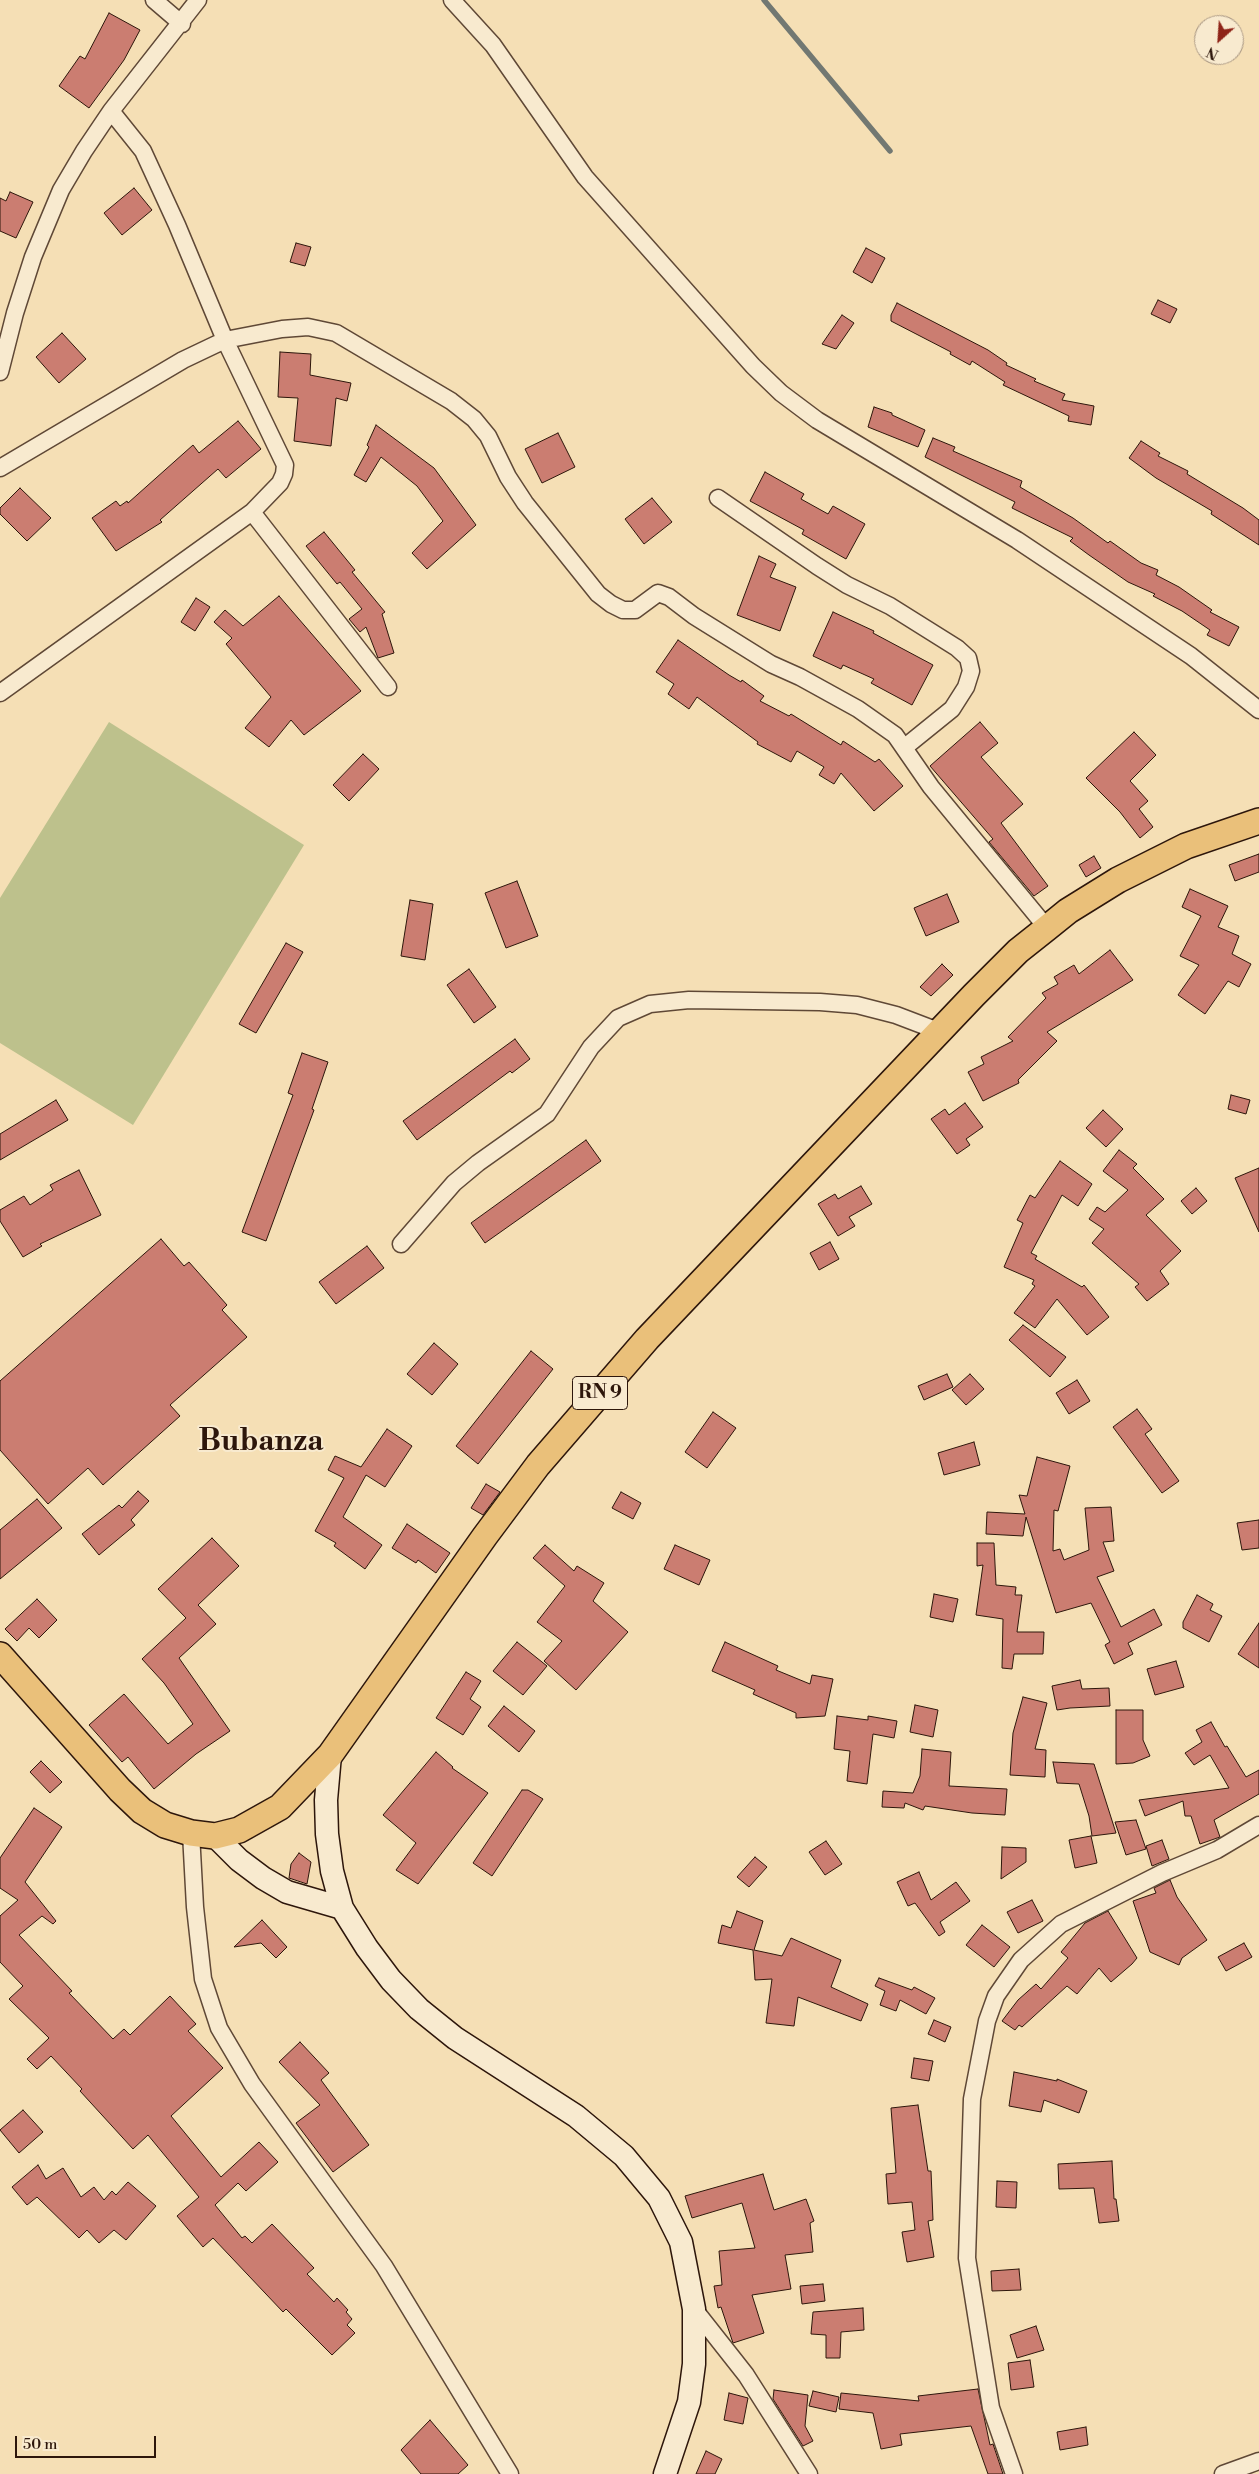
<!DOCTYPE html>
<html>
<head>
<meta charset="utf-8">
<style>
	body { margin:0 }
	#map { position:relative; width:1259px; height:2474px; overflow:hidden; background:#f5dfb5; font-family:"Libre Bodoni",serif }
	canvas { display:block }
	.north { position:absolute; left:1194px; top:15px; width:50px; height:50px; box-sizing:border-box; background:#f8eacf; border:1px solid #a79581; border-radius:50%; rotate:206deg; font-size:14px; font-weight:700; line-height:20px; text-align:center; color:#2d160b }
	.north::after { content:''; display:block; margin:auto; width:18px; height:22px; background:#8f2418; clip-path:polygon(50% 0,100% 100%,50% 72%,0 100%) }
	.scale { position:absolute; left:15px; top:2436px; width:141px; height:22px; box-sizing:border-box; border:2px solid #2d160b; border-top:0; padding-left:6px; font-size:15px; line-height:18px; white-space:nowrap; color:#2d160b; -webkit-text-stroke:4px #f8eacf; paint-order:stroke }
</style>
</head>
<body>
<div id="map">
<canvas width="1259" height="2474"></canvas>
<div class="north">N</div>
<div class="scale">50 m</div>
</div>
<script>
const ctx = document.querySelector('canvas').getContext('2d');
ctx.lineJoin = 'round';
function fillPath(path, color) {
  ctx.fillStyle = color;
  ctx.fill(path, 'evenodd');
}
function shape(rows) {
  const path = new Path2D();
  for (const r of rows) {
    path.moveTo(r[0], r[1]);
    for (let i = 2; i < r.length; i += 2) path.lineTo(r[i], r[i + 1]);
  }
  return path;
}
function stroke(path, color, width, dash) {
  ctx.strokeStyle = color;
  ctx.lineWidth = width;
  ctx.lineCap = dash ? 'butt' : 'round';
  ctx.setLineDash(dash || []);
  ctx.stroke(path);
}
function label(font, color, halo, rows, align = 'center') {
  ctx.font = font + ' "Libre Bodoni",serif';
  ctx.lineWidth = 4;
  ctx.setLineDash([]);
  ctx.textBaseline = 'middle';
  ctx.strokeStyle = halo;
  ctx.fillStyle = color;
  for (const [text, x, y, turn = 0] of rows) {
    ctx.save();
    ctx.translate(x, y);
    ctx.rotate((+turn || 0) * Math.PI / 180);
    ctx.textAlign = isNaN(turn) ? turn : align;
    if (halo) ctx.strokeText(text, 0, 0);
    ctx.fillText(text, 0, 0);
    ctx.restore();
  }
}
fillPath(shape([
	[109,722,304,845,133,1125,0,1043,0,898]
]), '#bdc18c');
stroke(shape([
	[764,0,890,151]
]), '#727872', 5.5);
const building = shape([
	[109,13,140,30,124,60,89,108,59,86,80,56,85,59,109,13],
	[134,188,152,210,122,235,104,213,134,188],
	[10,192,33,202,16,238,0,231,0,198,6,201,10,192],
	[296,243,311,247,305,266,290,262,296,243],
	[866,248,885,258,872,283,853,272,866,248],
	[1158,300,1177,309,1170,323,1151,314,1158,300],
	[897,303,988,350,1007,363,1006,365,1036,379,1034,381,1065,394,1062,400,1094,406,1091,425,1068,421,1069,416,1003,385,1005,382,972,361,970,365,950,354,951,352,891,321,891,315,897,303],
	[842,315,854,323,836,349,822,344,842,315],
	[62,333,86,359,59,383,36,357,62,333],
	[280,352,311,354,310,375,351,383,347,401,336,398,331,446,294,441,298,398,278,397,280,352],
	[874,407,892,413,892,415,925,430,918,447,868,427,874,407],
	[238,421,261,449,226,478,218,469,160,520,162,522,116,551,92,518,116,501,120,506,127,501,128,503,193,445,199,453,238,421],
	[376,425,434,468,476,525,427,569,412,553,443,521,417,486,381,457,366,482,354,475,369,447,367,445,376,425],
	[558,433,575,467,542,483,525,449,558,433],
	[933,438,955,447,953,451,1022,481,1020,487,1073,518,1108,543,1110,541,1141,563,1158,570,1156,575,1179,587,1212,610,1210,612,1239,627,1229,646,1207,635,1210,630,1182,611,1153,596,1155,594,1128,582,1089,555,1070,541,1073,538,1012,508,1015,502,925,457,933,438],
	[1141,441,1160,453,1158,456,1188,471,1187,474,1243,508,1259,520,1259,545,1211,514,1212,511,1156,478,1129,458,1141,441],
	[765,472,804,494,801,499,828,514,833,506,865,524,846,559,802,534,804,530,750,501,765,472],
	[20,488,51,518,27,541,0,514,0,508,20,488],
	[652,498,672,522,644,544,625,519,652,498],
	[324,532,355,570,352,572,385,612,382,614,394,653,378,658,366,627,360,632,349,619,362,609,340,582,337,584,306,546,324,532],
	[759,556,776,564,770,577,796,587,780,631,737,615,759,556],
	[279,596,361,691,304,735,291,720,269,747,245,728,271,697,226,644,232,638,214,622,225,610,243,626,279,596],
	[196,598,210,607,195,631,181,622,196,598],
	[833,612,874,631,873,633,933,665,912,705,871,683,874,679,843,665,841,669,813,656,833,612],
	[678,640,729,675,741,682,742,680,764,696,760,701,789,716,791,714,841,745,843,741,875,762,879,759,903,786,874,811,841,773,834,784,819,775,824,767,797,751,791,762,757,744,758,742,697,697,689,709,668,694,674,684,656,672,678,640],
	[980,722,998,743,981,757,1023,804,1001,823,1048,886,1034,896,989,842,993,839,930,766,980,722],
	[1134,732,1156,755,1130,781,1148,801,1139,809,1153,827,1140,838,1120,812,1086,778,1134,732],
	[363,754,379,769,349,801,333,785,363,754],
	[1259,854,1259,872,1235,881,1229,865,1259,854],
	[1094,856,1101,868,1086,877,1079,865,1094,856],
	[517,881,538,936,506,948,485,893,517,881],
	[1190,889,1228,906,1218,927,1239,936,1232,954,1251,964,1239,987,1228,981,1205,1014,1178,995,1199,965,1180,956,1201,916,1182,907,1190,889],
	[947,894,959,922,926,936,914,908,947,894],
	[410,900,433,904,425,960,401,956,410,900],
	[286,943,303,952,256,1033,239,1024,286,943],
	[1110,950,1133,980,1047,1032,1057,1041,1018,1080,1019,1083,983,1101,968,1072,984,1064,981,1057,1013,1041,1008,1037,1046,998,1042,993,1058,984,1054,977,1074,965,1079,974,1110,950],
	[942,964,953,975,931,996,920,987,942,964],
	[469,969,496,1007,474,1023,447,985,469,969],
	[515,1039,530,1059,512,1073,510,1071,417,1140,403,1121,515,1039],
	[302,1053,328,1062,312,1109,314,1110,266,1241,242,1232,293,1095,288,1093,302,1053],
	[1231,1095,1250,1100,1246,1114,1228,1109,1231,1095],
	[56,1100,68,1120,0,1160,0,1134,56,1100],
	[965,1103,983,1127,966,1139,970,1145,957,1154,931,1119,945,1109,949,1115,965,1103],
	[1103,1110,1123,1129,1106,1147,1086,1128,1103,1110],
	[586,1140,601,1161,485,1243,471,1223,586,1140],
	[1119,1150,1137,1164,1133,1168,1164,1199,1146,1215,1181,1251,1160,1271,1169,1284,1147,1301,1135,1287,1139,1284,1092,1243,1104,1229,1089,1219,1097,1207,1105,1212,1128,1190,1103,1171,1119,1150],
	[1060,1161,1092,1184,1078,1206,1062,1195,1031,1253,1037,1256,1035,1259,1082,1287,1084,1285,1109,1317,1087,1335,1057,1299,1035,1328,1014,1313,1035,1286,1032,1284,1034,1280,1004,1267,1023,1223,1017,1220,1030,1195,1035,1198,1060,1161],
	[1259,1168,1259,1232,1235,1178,1259,1168],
	[79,1170,101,1215,40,1244,42,1246,23,1257,0,1221,0,1210,24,1196,30,1205,53,1190,50,1185,79,1170],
	[861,1186,872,1204,849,1217,855,1226,838,1236,818,1204,835,1194,838,1199,861,1186],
	[1196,1188,1207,1201,1192,1214,1181,1201,1196,1188],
	[161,1239,184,1266,189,1262,227,1305,222,1310,247,1337,170,1405,180,1416,103,1485,88,1468,48,1504,0,1450,0,1381,161,1239],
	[830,1242,839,1259,819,1270,810,1253,830,1242],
	[367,1246,384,1268,336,1304,319,1282,367,1246],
	[1023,1325,1066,1357,1050,1377,1009,1340,1023,1325],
	[434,1343,458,1364,432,1395,407,1374,434,1343],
	[531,1351,553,1369,478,1464,456,1446,531,1351],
	[947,1374,953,1387,924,1400,918,1386,947,1374],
	[970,1374,984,1389,966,1405,952,1390,970,1374],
	[1077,1380,1090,1401,1069,1414,1056,1393,1077,1380],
	[1137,1409,1152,1429,1145,1434,1179,1481,1162,1493,1113,1427,1137,1409],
	[713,1412,736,1428,707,1468,685,1452,713,1412],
	[387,1429,412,1446,385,1487,366,1475,343,1517,382,1545,365,1569,334,1546,336,1543,315,1531,344,1478,328,1470,335,1456,361,1467,387,1429],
	[974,1442,980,1465,944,1475,938,1453,974,1442],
	[1037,1457,1070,1466,1058,1511,1054,1510,1053,1551,1060,1549,1064,1560,1089,1550,1085,1508,1111,1507,1114,1541,1103,1542,1114,1571,1097,1577,1121,1627,1154,1609,1162,1625,1128,1643,1133,1654,1114,1664,1105,1645,1110,1642,1091,1603,1056,1613,1026,1517,1023,1536,986,1534,987,1512,1025,1514,1019,1495,1027,1496,1037,1457],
	[486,1484,500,1492,483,1515,471,1508,486,1484],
	[138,1491,149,1501,131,1520,135,1525,99,1555,82,1534,119,1505,122,1508,138,1491],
	[621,1492,641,1503,633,1519,612,1508,621,1492],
	[37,1499,62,1528,0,1579,0,1530,37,1499],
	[1259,1520,1259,1548,1242,1550,1237,1523,1259,1520],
	[407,1524,450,1553,436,1573,418,1560,416,1563,392,1548,407,1524],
	[212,1538,239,1566,198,1605,216,1624,179,1658,230,1731,196,1754,154,1789,128,1757,122,1762,89,1725,124,1694,168,1744,193,1724,164,1683,142,1659,186,1618,158,1589,212,1538],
	[977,1543,994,1543,996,1585,1016,1587,1015,1595,1022,1595,1017,1632,1044,1632,1043,1654,1014,1654,1012,1669,1002,1668,1003,1619,976,1615,983,1565,977,1566,977,1543],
	[545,1545,574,1571,577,1566,604,1583,593,1601,628,1632,576,1690,544,1661,562,1641,537,1622,565,1586,533,1558,545,1545],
	[675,1545,710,1560,699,1585,664,1569,675,1545],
	[934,1594,958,1599,953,1622,930,1617,934,1594],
	[1197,1595,1213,1604,1210,1610,1222,1616,1209,1642,1183,1628,1183,1622,1197,1595],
	[37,1599,57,1620,39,1638,29,1628,17,1641,5,1629,37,1599],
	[1259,1623,1259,1668,1238,1654,1259,1623],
	[517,1642,547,1666,523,1695,493,1671,517,1642],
	[725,1642,778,1666,776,1670,810,1684,812,1675,833,1679,825,1716,796,1718,796,1713,753,1694,755,1690,712,1671,725,1642],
	[1176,1661,1184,1687,1155,1695,1147,1669,1176,1661],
	[466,1672,481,1681,470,1699,481,1707,463,1735,436,1718,466,1672],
	[1080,1680,1082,1689,1109,1688,1110,1706,1070,1708,1057,1710,1052,1686,1080,1680],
	[1023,1697,1047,1703,1035,1749,1046,1750,1045,1777,1010,1775,1013,1733,1023,1697],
	[915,1705,938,1710,933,1737,910,1732,915,1705],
	[504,1706,535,1731,519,1752,488,1726,504,1706],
	[1116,1710,1143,1710,1143,1740,1150,1756,1133,1763,1116,1764,1116,1710],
	[837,1716,868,1720,868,1716,897,1721,894,1738,873,1734,867,1784,847,1781,850,1751,834,1749,837,1716],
	[1211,1722,1225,1747,1227,1746,1246,1777,1259,1770,1259,1794,1214,1820,1220,1837,1200,1844,1191,1816,1185,1816,1183,1801,1145,1816,1139,1800,1229,1788,1210,1755,1194,1765,1185,1753,1202,1742,1196,1730,1211,1722],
	[922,1749,951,1752,949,1786,1007,1789,1005,1815,972,1813,925,1806,923,1810,905,1803,904,1808,882,1807,883,1791,913,1793,920,1776,922,1749],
	[436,1752,453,1767,452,1768,488,1793,418,1884,396,1870,416,1843,383,1815,436,1752],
	[41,1761,62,1782,50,1793,30,1772,41,1761],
	[1053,1762,1094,1764,1116,1833,1092,1836,1089,1816,1079,1784,1057,1783,1053,1762],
	[522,1790,528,1790,543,1799,492,1876,473,1863,522,1790],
	[34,1808,62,1827,25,1882,56,1921,53,1924,42,1916,19,1935,72,1991,69,1993,113,2039,124,2029,130,2035,170,1996,196,2024,188,2031,223,2068,171,2116,221,2177,259,2142,278,2162,246,2191,238,2183,215,2205,242,2238,245,2236,252,2243,272,2224,314,2268,307,2274,334,2302,337,2298,348,2310,346,2312,352,2319,347,2325,355,2333,332,2355,286,2309,283,2312,213,2238,203,2247,177,2216,199,2197,148,2135,133,2149,80,2091,82,2089,51,2056,37,2069,27,2059,49,2038,9,1999,23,1986,0,1962,0,1916,18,1900,0,1888,0,1858,34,1808],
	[1136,1820,1146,1849,1126,1855,1115,1822,1136,1820],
	[1091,1836,1097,1863,1075,1868,1069,1840,1091,1836],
	[1162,1840,1169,1859,1152,1866,1146,1846,1162,1840],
	[826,1841,842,1864,825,1875,809,1852,826,1841],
	[1002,1847,1026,1848,1026,1862,1001,1879,1002,1847],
	[299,1853,311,1862,307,1884,289,1878,291,1864,299,1853],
	[755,1857,767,1867,749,1887,737,1877,755,1857],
	[919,1872,931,1900,956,1882,970,1901,940,1922,945,1932,939,1936,915,1903,908,1906,897,1882,919,1872],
	[1170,1880,1177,1897,1207,1940,1182,1958,1179,1965,1150,1952,1133,1901,1156,1893,1154,1888,1170,1880],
	[1032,1900,1043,1921,1018,1933,1007,1912,1032,1900],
	[737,1911,763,1921,754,1950,782,1956,791,1938,841,1960,831,1987,868,2004,861,2021,798,1997,794,2026,766,2023,772,1979,755,1980,753,1950,718,1943,722,1925,731,1928,737,1911],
	[1108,1911,1137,1958,1132,1964,1111,1982,1099,1968,1077,1994,1067,1986,1022,2027,1019,2025,1015,2030,1002,2021,1018,2000,1036,1984,1041,1989,1068,1958,1061,1952,1085,1923,1108,1911],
	[262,1920,287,1947,276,1958,261,1943,234,1947,262,1920],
	[982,1925,1010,1947,994,1967,966,1945,982,1925],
	[1244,1943,1252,1957,1226,1971,1218,1957,1244,1943],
	[879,1978,912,1990,914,1987,935,1998,926,2014,900,2000,896,2011,880,2005,885,1991,875,1986,879,1978],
	[934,2020,951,2027,945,2042,928,2034,934,2020],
	[300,2042,329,2073,321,2080,369,2145,333,2172,296,2123,320,2105,279,2062,300,2042],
	[914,2058,933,2061,929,2081,911,2078,914,2058],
	[1014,2072,1057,2081,1057,2079,1087,2091,1079,2113,1044,2100,1041,2112,1009,2106,1014,2072],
	[918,2105,928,2171,931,2171,933,2220,928,2221,934,2257,907,2262,902,2232,915,2230,912,2202,888,2204,886,2174,896,2173,891,2108,918,2105],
	[23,2110,43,2132,19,2153,0,2130,23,2110],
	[1112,2161,1114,2199,1116,2199,1119,2221,1099,2223,1094,2188,1059,2189,1058,2164,1112,2161],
	[38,2165,46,2179,63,2168,81,2197,94,2187,104,2200,112,2191,116,2195,128,2182,156,2206,126,2240,114,2230,99,2243,87,2230,79,2238,37,2197,27,2205,12,2187,38,2165],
	[763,2174,774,2210,806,2199,814,2221,810,2223,813,2252,785,2255,791,2289,752,2295,764,2333,733,2343,721,2307,718,2308,714,2286,722,2285,719,2251,755,2248,742,2203,692,2218,685,2196,763,2174],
	[997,2181,1017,2182,1016,2208,996,2207,997,2181],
	[1019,2269,1021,2290,992,2291,991,2271,1019,2269],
	[823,2284,825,2301,802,2304,800,2286,823,2284],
	[863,2308,864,2330,841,2332,840,2358,826,2358,826,2335,811,2334,813,2312,863,2308],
	[1036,2326,1044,2350,1017,2358,1010,2335,1036,2326],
	[1030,2360,1034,2387,1011,2390,1008,2363,1030,2360],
	[978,2389,990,2445,993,2444,1003,2474,988,2474,971,2426,900,2434,902,2445,881,2449,873,2413,839,2409,841,2393,919,2401,918,2396,978,2389],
	[774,2390,808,2395,805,2426,813,2441,803,2446,773,2399,774,2390],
	[813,2391,839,2397,836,2412,809,2406,813,2391],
	[729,2393,748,2398,743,2424,724,2420,729,2393],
	[430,2420,468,2465,458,2474,421,2474,401,2450,430,2420],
	[1086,2427,1088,2445,1060,2450,1057,2432,1086,2427],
	[706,2451,722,2459,715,2474,696,2474,706,2451]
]);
fillPath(building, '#cb7d71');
stroke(building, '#2d160b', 1);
const street = shape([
	[154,0,182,24],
	[198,0,111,111,143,151,177,225,225,340,285,465,284,474,280,483,252,512],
	[452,0,493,45,585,177,753,366,781,393,817,420,1017,540,1191,656,1259,710],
	[0,372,15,313,33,257,61,190,84,151,111,111],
	[0,468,183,360,225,340,282,329,308,327,336,333,451,401,474,419,488,436,508,477,525,503,598,594,611,604,623,610,635,610,658,593,669,597,694,616,771,664,800,677,858,709,895,735,931,787,1047,928],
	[718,498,817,566,847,585,890,606,957,648,968,658,971,671,966,687,952,709,905,747],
	[0,693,252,512,388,687],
	[401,1244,454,1183,478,1163,547,1114,591,1047,618,1018,650,1004,689,1000,820,1002,857,1005,896,1015,938,1031],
	[191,1833,195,1907,203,1979,219,2028,252,2084,384,2266,510,2474],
	[694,2309,746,2375,809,2474],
	[1014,2474,991,2408,967,2258,972,2099,987,2021,996,1996,1021,1960,1061,1924,1162,1873,1217,1850,1259,1825],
	[1223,2474,1259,2461]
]);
const secondary = shape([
	[330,1755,326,1800,327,1834,332,1871,342,1908,367,1948,391,1980,419,2009,455,2038,576,2116,624,2156,659,2198,681,2242,694,2309,694,2364,689,2402,665,2474],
	[215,1836,239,1860,263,1878,287,1892,342,1908]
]);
const primary = shape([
	[0,1655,120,1790,142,1811,165,1825,191,1833,215,1836,239,1830,280,1807,330,1755,485,1536,538,1465,647,1339,974,995,1018,951,1047,928,1068,911,1118,880,1186,846,1259,821]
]);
stroke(street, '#5f4836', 19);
stroke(secondary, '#2d160b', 25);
stroke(primary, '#2d160b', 28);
stroke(street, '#f8eacf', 16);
stroke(secondary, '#f8eacf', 22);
stroke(primary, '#eac07a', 25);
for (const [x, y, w] of [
	[600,1393,55]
]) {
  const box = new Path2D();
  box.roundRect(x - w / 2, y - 16.5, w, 33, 4);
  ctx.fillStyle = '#f8eacf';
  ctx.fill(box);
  stroke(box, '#2d160b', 1);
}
label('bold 19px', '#2d160b', null, [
	["RN 9",600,1393]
]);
label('bold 30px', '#2d160b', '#f8eacf', [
	["Bubanza",261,1443]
]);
</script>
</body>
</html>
